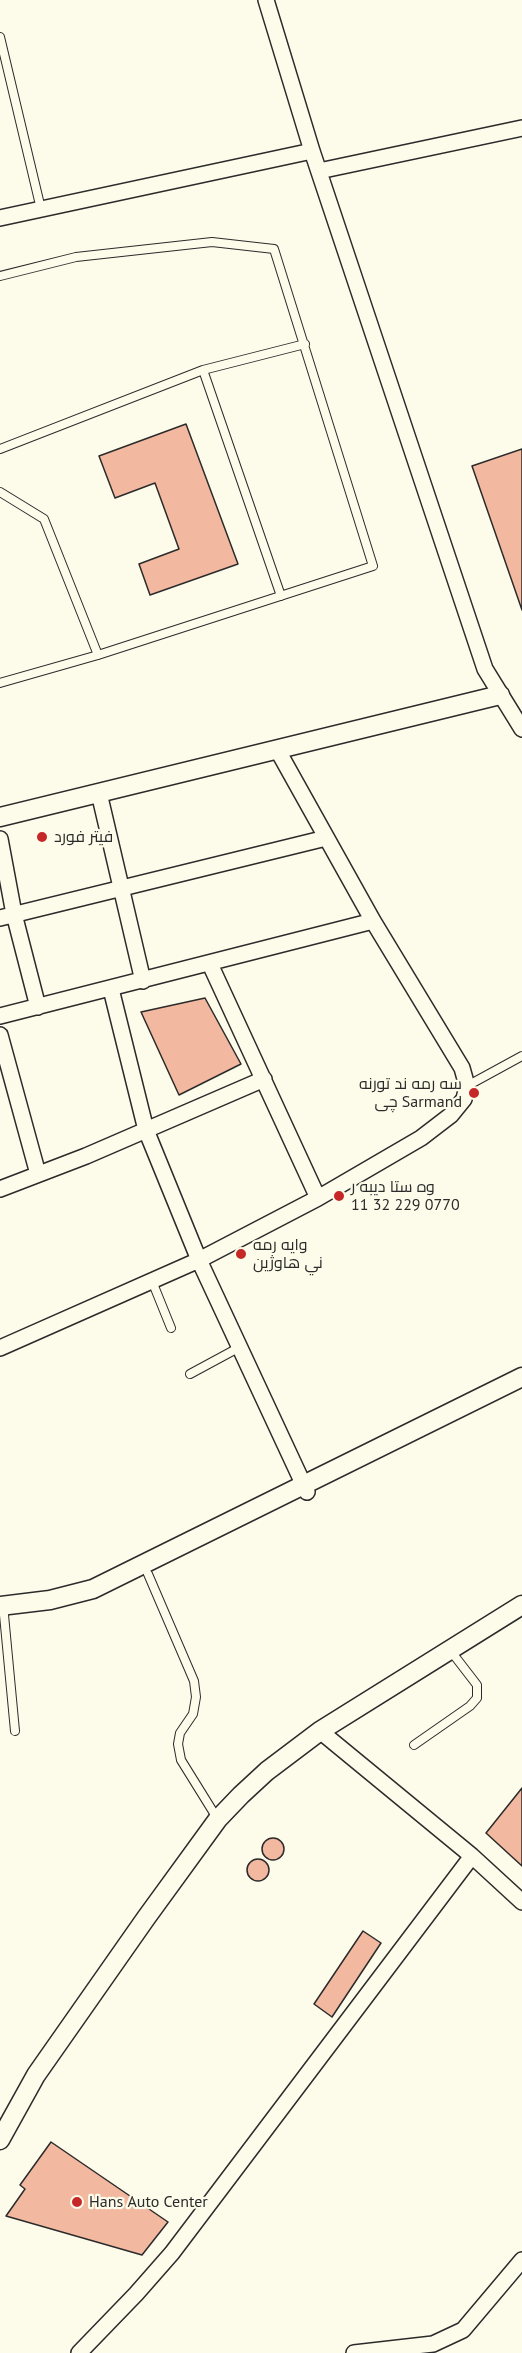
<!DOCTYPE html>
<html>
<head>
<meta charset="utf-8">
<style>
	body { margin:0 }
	canvas { display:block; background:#fdfbea }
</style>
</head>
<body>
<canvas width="522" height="2353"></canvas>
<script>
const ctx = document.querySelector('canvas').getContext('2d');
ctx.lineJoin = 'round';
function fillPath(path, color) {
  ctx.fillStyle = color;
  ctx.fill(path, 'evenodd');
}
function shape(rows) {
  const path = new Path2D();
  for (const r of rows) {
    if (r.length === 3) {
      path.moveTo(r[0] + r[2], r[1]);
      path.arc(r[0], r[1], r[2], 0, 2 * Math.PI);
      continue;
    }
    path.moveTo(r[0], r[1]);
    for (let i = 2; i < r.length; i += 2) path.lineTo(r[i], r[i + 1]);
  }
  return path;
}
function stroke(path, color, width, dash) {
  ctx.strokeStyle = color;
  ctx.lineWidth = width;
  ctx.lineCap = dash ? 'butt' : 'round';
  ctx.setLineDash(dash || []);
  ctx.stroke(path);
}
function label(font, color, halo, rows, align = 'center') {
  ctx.font = font + ' "PT Sans",Cairo,sans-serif';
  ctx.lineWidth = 4.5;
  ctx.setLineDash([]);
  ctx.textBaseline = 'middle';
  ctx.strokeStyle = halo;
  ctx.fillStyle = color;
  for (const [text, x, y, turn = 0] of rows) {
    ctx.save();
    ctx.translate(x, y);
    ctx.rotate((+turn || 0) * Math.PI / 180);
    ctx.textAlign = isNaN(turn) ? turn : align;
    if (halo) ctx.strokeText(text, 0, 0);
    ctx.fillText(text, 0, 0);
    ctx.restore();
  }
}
const building = shape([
	[186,424,238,564,150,595,139,564,179,549,155,483,115,498,99,456,186,424],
	[522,449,522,610,472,466,522,449],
	[205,998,241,1064,179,1095,141,1012,205,998],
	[522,1788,522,1866,486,1833,522,1788],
	[273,1849,11],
	[258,1870,11],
	[363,1931,381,1943,332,2017,314,2004,363,1931],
	[51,2142,168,2222,142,2255,6,2216,25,2189,20,2185,51,2142]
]);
fillPath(building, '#f2b8a0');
stroke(building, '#2b2b2b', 1.5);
const service = shape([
	[0,37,41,209],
	[0,276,76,257,212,242,274,249,373,566,98,655,0,683],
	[203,370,281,596],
	[0,449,203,370,305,344],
	[0,492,44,519,98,655],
	[467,1086,522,1056],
	[152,1281,171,1328],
	[190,1374,240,1347],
	[148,1574,194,1681,196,1697,193,1714,180,1733,178,1744,181,1760,217,1818],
	[4,1615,15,1731],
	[414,1745,470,1706,477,1698,477,1685,450,1650]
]);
const minor = shape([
	[266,0,312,151,485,669,522,729],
	[319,171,522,128],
	[0,218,312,151],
	[99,793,143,981],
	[0,839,14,914,38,1007],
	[0,918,326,838],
	[210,964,318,1198],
	[111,989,146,1130,199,1260,307,1492],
	[0,1016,373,921],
	[0,1035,38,1174],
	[0,1189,86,1156,264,1079],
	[0,1348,199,1260,318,1198,421,1138,451,1115,464,1099,467,1086,462,1068,373,921,277,749],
	[320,1731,472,1856,522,1902],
	[79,2353,136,2294,172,2253,472,1856],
	[354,2353,433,2344,463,2330,522,2260]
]);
const tertiary = shape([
	[0,817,500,695],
	[0,1606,50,1600,93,1589,522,1377],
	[0,2140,36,2075,146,1918,218,1819,241,1795,267,1771,320,1731,522,1605]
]);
stroke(service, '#2b2b2b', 10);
stroke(minor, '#2b2b2b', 18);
stroke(tertiary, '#2b2b2b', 21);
stroke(service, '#fdfbea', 8);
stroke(minor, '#fdfbea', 15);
stroke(tertiary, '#fdfbea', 18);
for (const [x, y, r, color] of [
	[42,837,6,"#c62828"],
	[474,1093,6,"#c62828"],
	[339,1196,6,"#c62828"],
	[241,1254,6,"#c62828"],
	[77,2202,6,"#c62828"]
]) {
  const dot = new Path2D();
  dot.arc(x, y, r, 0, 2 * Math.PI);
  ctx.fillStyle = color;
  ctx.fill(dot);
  stroke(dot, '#fdfbea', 2);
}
label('16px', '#2b2b2b', '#fdfbea', [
	["فيتر فورد",54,837],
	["سه رمه ند تورنه",462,1084,"right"],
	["چی Sarmand",462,1102,"right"],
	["وه ستا دیبه ر",351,1187],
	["11 32 229 0770",351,1205],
	["وايه رمه",253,1245],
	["ني هاوژين",253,1263],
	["Hans Auto Center",89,2202]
], 'left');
</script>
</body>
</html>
